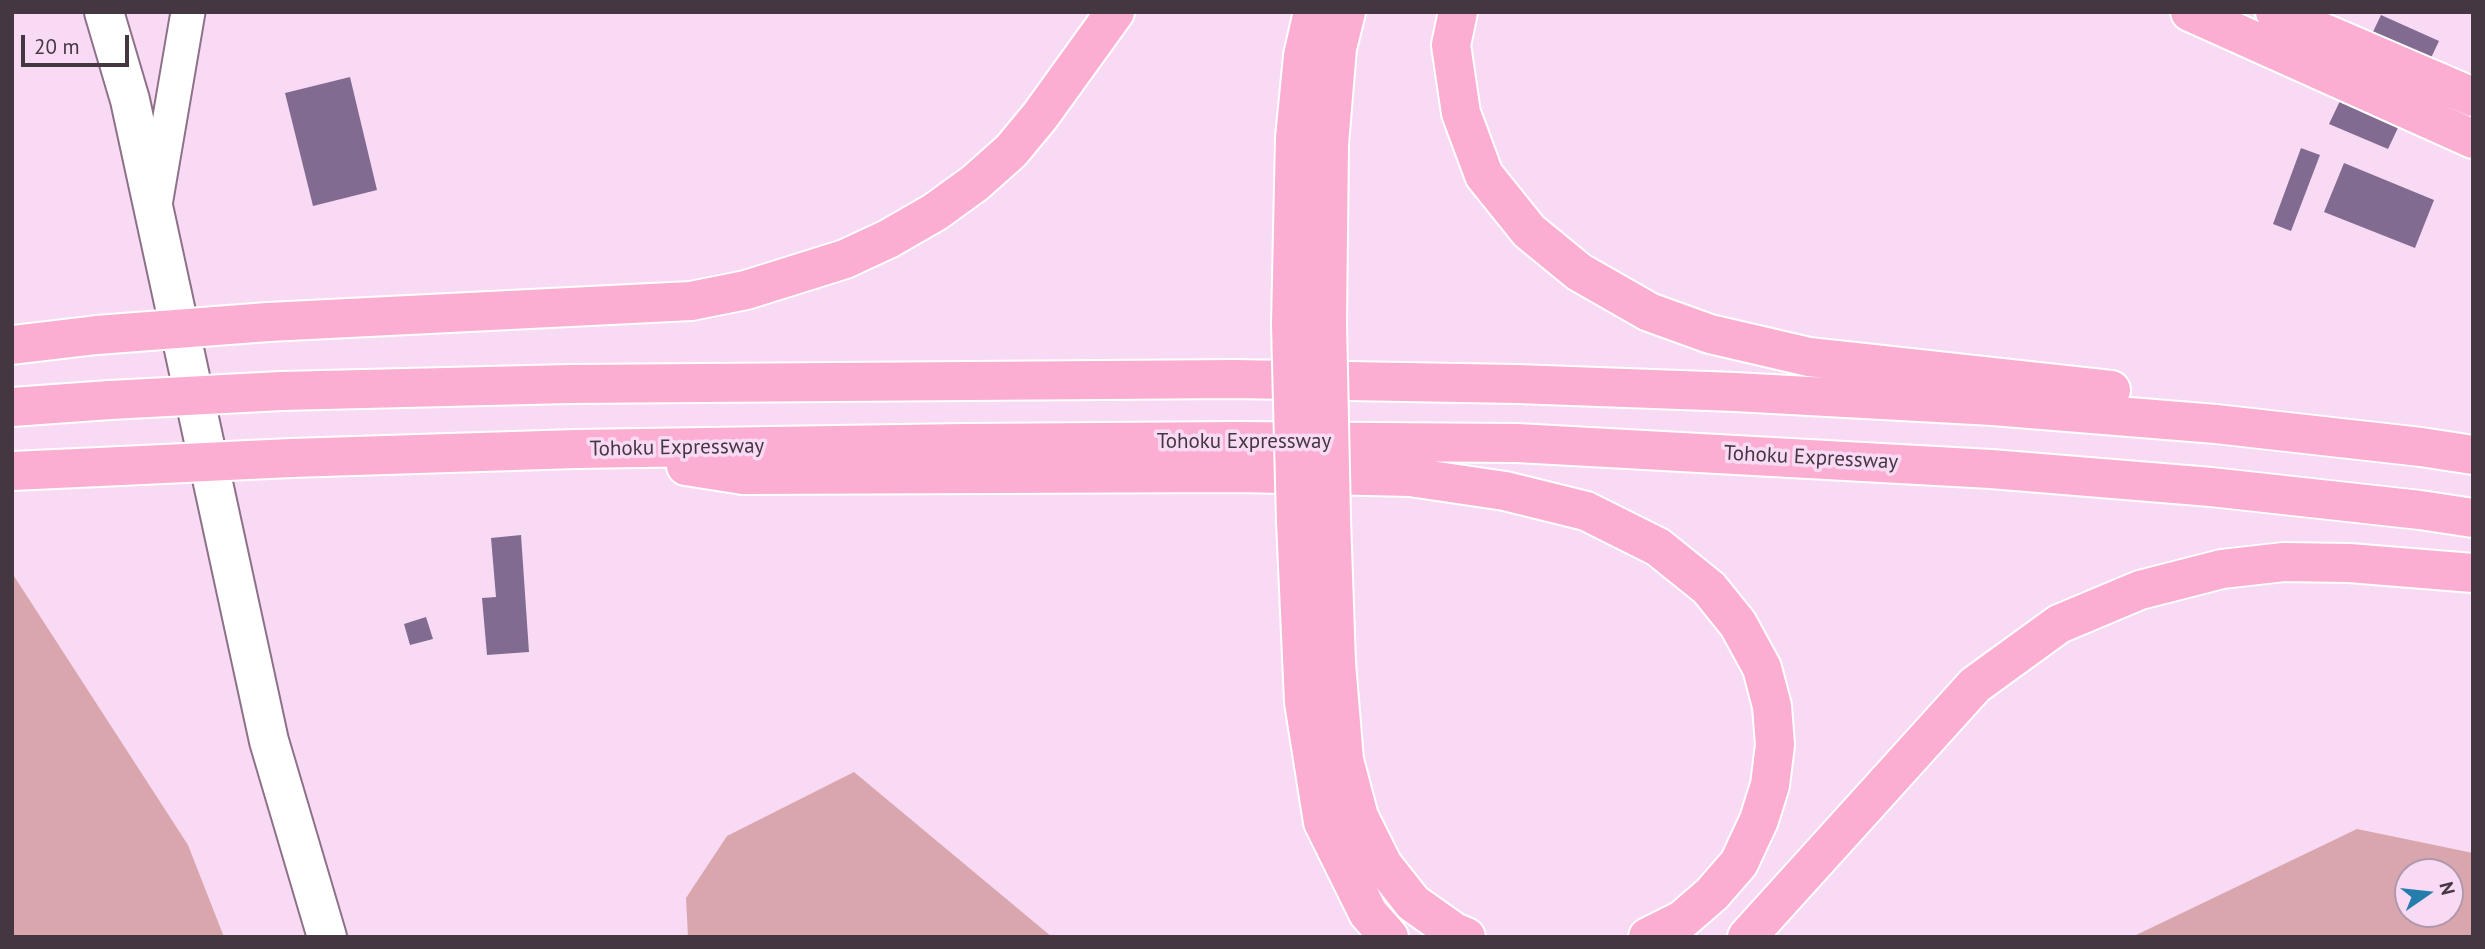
<!DOCTYPE html>
<html>
<head>
<meta charset="utf-8">
<style>
	body { margin:0 }
	#map { position:relative; width:2485px; height:949px; overflow:hidden; background:#f9daf4; font-family:"PT Sans",sans-serif }
	canvas { display:block }
	.frame { position:absolute; inset:0; border:14px solid #443742; pointer-events:none }
	.north { position:absolute; left:2394px; top:858px; width:70px; height:70px; box-sizing:border-box; background:#f9daf4; border:2px solid #b199ad; border-radius:50%; rotate:76deg; font-size:19px; font-weight:700; line-height:28px; text-align:center; color:#443742 }
	.north::after { content:''; display:block; margin:auto; width:24px; height:32px; background:#257dac; clip-path:polygon(50% 0,100% 100%,50% 72%,0 100%) }
	.scale { position:absolute; left:21px; top:35px; width:108px; height:32px; box-sizing:border-box; border:4px solid #443742; border-top:0; padding-left:9px; font-size:21px; line-height:24px; white-space:nowrap; color:#443742; -webkit-text-stroke:5px #f9daf4; paint-order:stroke }
</style>
</head>
<body>
<div id="map">
<canvas width="2485" height="949"></canvas>
<div class="frame"></div>
<div class="north">N</div>
<div class="scale">20 m</div>
</div>
<script>
const ctx = document.querySelector('canvas').getContext('2d');
ctx.lineJoin = 'round';
function fillPath(path, color) {
  ctx.fillStyle = color;
  ctx.fill(path, 'evenodd');
}
function shape(rows) {
  const path = new Path2D();
  for (const r of rows) {
    path.moveTo(r[0], r[1]);
    for (let i = 2; i < r.length; i += 2) path.lineTo(r[i], r[i + 1]);
  }
  return path;
}
function stroke(path, color, width, dash) {
  ctx.strokeStyle = color;
  ctx.lineWidth = width;
  ctx.lineCap = dash ? 'butt' : 'round';
  ctx.setLineDash(dash || []);
  ctx.stroke(path);
}
function label(font, color, halo, rows, align = 'center') {
  ctx.font = font + ' "PT Sans",sans-serif';
  ctx.lineWidth = 7;
  ctx.setLineDash([]);
  ctx.textBaseline = 'middle';
  ctx.strokeStyle = halo;
  ctx.fillStyle = color;
  for (const [text, x, y, turn = 0] of rows) {
    ctx.save();
    ctx.translate(x, y);
    ctx.rotate((+turn || 0) * Math.PI / 180);
    ctx.textAlign = isNaN(turn) ? turn : align;
    if (halo) ctx.strokeText(text, 0, 0);
    ctx.fillText(text, 0, 0);
    ctx.restore();
  }
}
fillPath(shape([
	[12,573,188,845,224,937,12,937],
	[854,772,1052,937,688,937,686,898,727,836],
	[2357,829,2473,853,2473,937,2132,937],
	[2408,872,2450,872,2450,914,2408,914]
]), '#d9a6ad');
fillPath(shape([
	[2381,15,2439,41,2388,149,2329,124],
	[350,77,377,190,313,206,285,93],
	[2301,148,2320,155,2291,231,2273,224],
	[2344,163,2434,200,2415,248,2324,212],
	[521,535,529,652,487,655,482,598,496,597,491,538],
	[426,617,433,639,410,645,404,624]
]), '#826b90');
const minor = shape([
	[155,205,188,12]
]);
const tertiary = shape([
	[104,12,130,100,269,741,327,937]
]);
const motorway = shape([
	[1458,12,1451,45,1461,113,1484,175,1529,231,1579,272,1649,312,1710,334,1809,357,2111,390],
	[2190,12,2473,139],
	[2275,12,2473,97],
	[268,322,691,301,746,290,845,259,888,239,935,212,975,183,1011,151,1040,116,1115,12],
	[1327,322,1329,144,1337,48,1346,12],
	[1291,324,1295,138,1303,56,1313,12],
	[12,345,97,335],
	[281,391,570,384,1234,379,1517,384,1735,392,1993,406,2216,424,2421,447,2473,455],
	[12,407,110,400],
	[291,458,576,449,965,443,1236,441,1517,443,1991,469,2211,487,2420,510,2473,518],
	[686,466,743,475,1239,473,1410,477,1505,491,1586,511,1658,547,1709,588,1738,624,1762,668,1772,706,1775,745,1770,785,1759,820,1739,863,1712,894,1682,920,1648,937],
	[12,471,121,466],
	[1331,519,1336,663,1344,760,1359,817,1383,865,1413,903,1454,932,1466,937],
	[1296,521,1304,702,1323,822,1368,913,1389,937],
	[1747,937,1975,685,2059,624,2140,590,2222,569,2284,562,2349,563,2473,573]
]);
stroke(minor, '#8d7188', 37);
stroke(tertiary, '#8d7188', 42);
stroke(motorway, '#fff', 42);
stroke(minor, '#fff', 33);
stroke(tertiary, '#fff', 38);
stroke(motorway, '#fbaed1', 38);
const motorwayBridge = shape([
	[1327,322,1331,519],
	[1291,324,1296,521],
	[97,335,268,322],
	[110,400,281,391],
	[121,466,291,458]
]);
stroke(motorwayBridge, '#fff', 42, []);
stroke(motorwayBridge, '#fbaed1', 38);
label('21px', '#443742', '#f9daf4', [
	["Tohoku Expressway",1244,442],
	["Tohoku Expressway",677,448,-1],
	["Tohoku Expressway",1811,458,3]
]);
</script>
</body>
</html>
